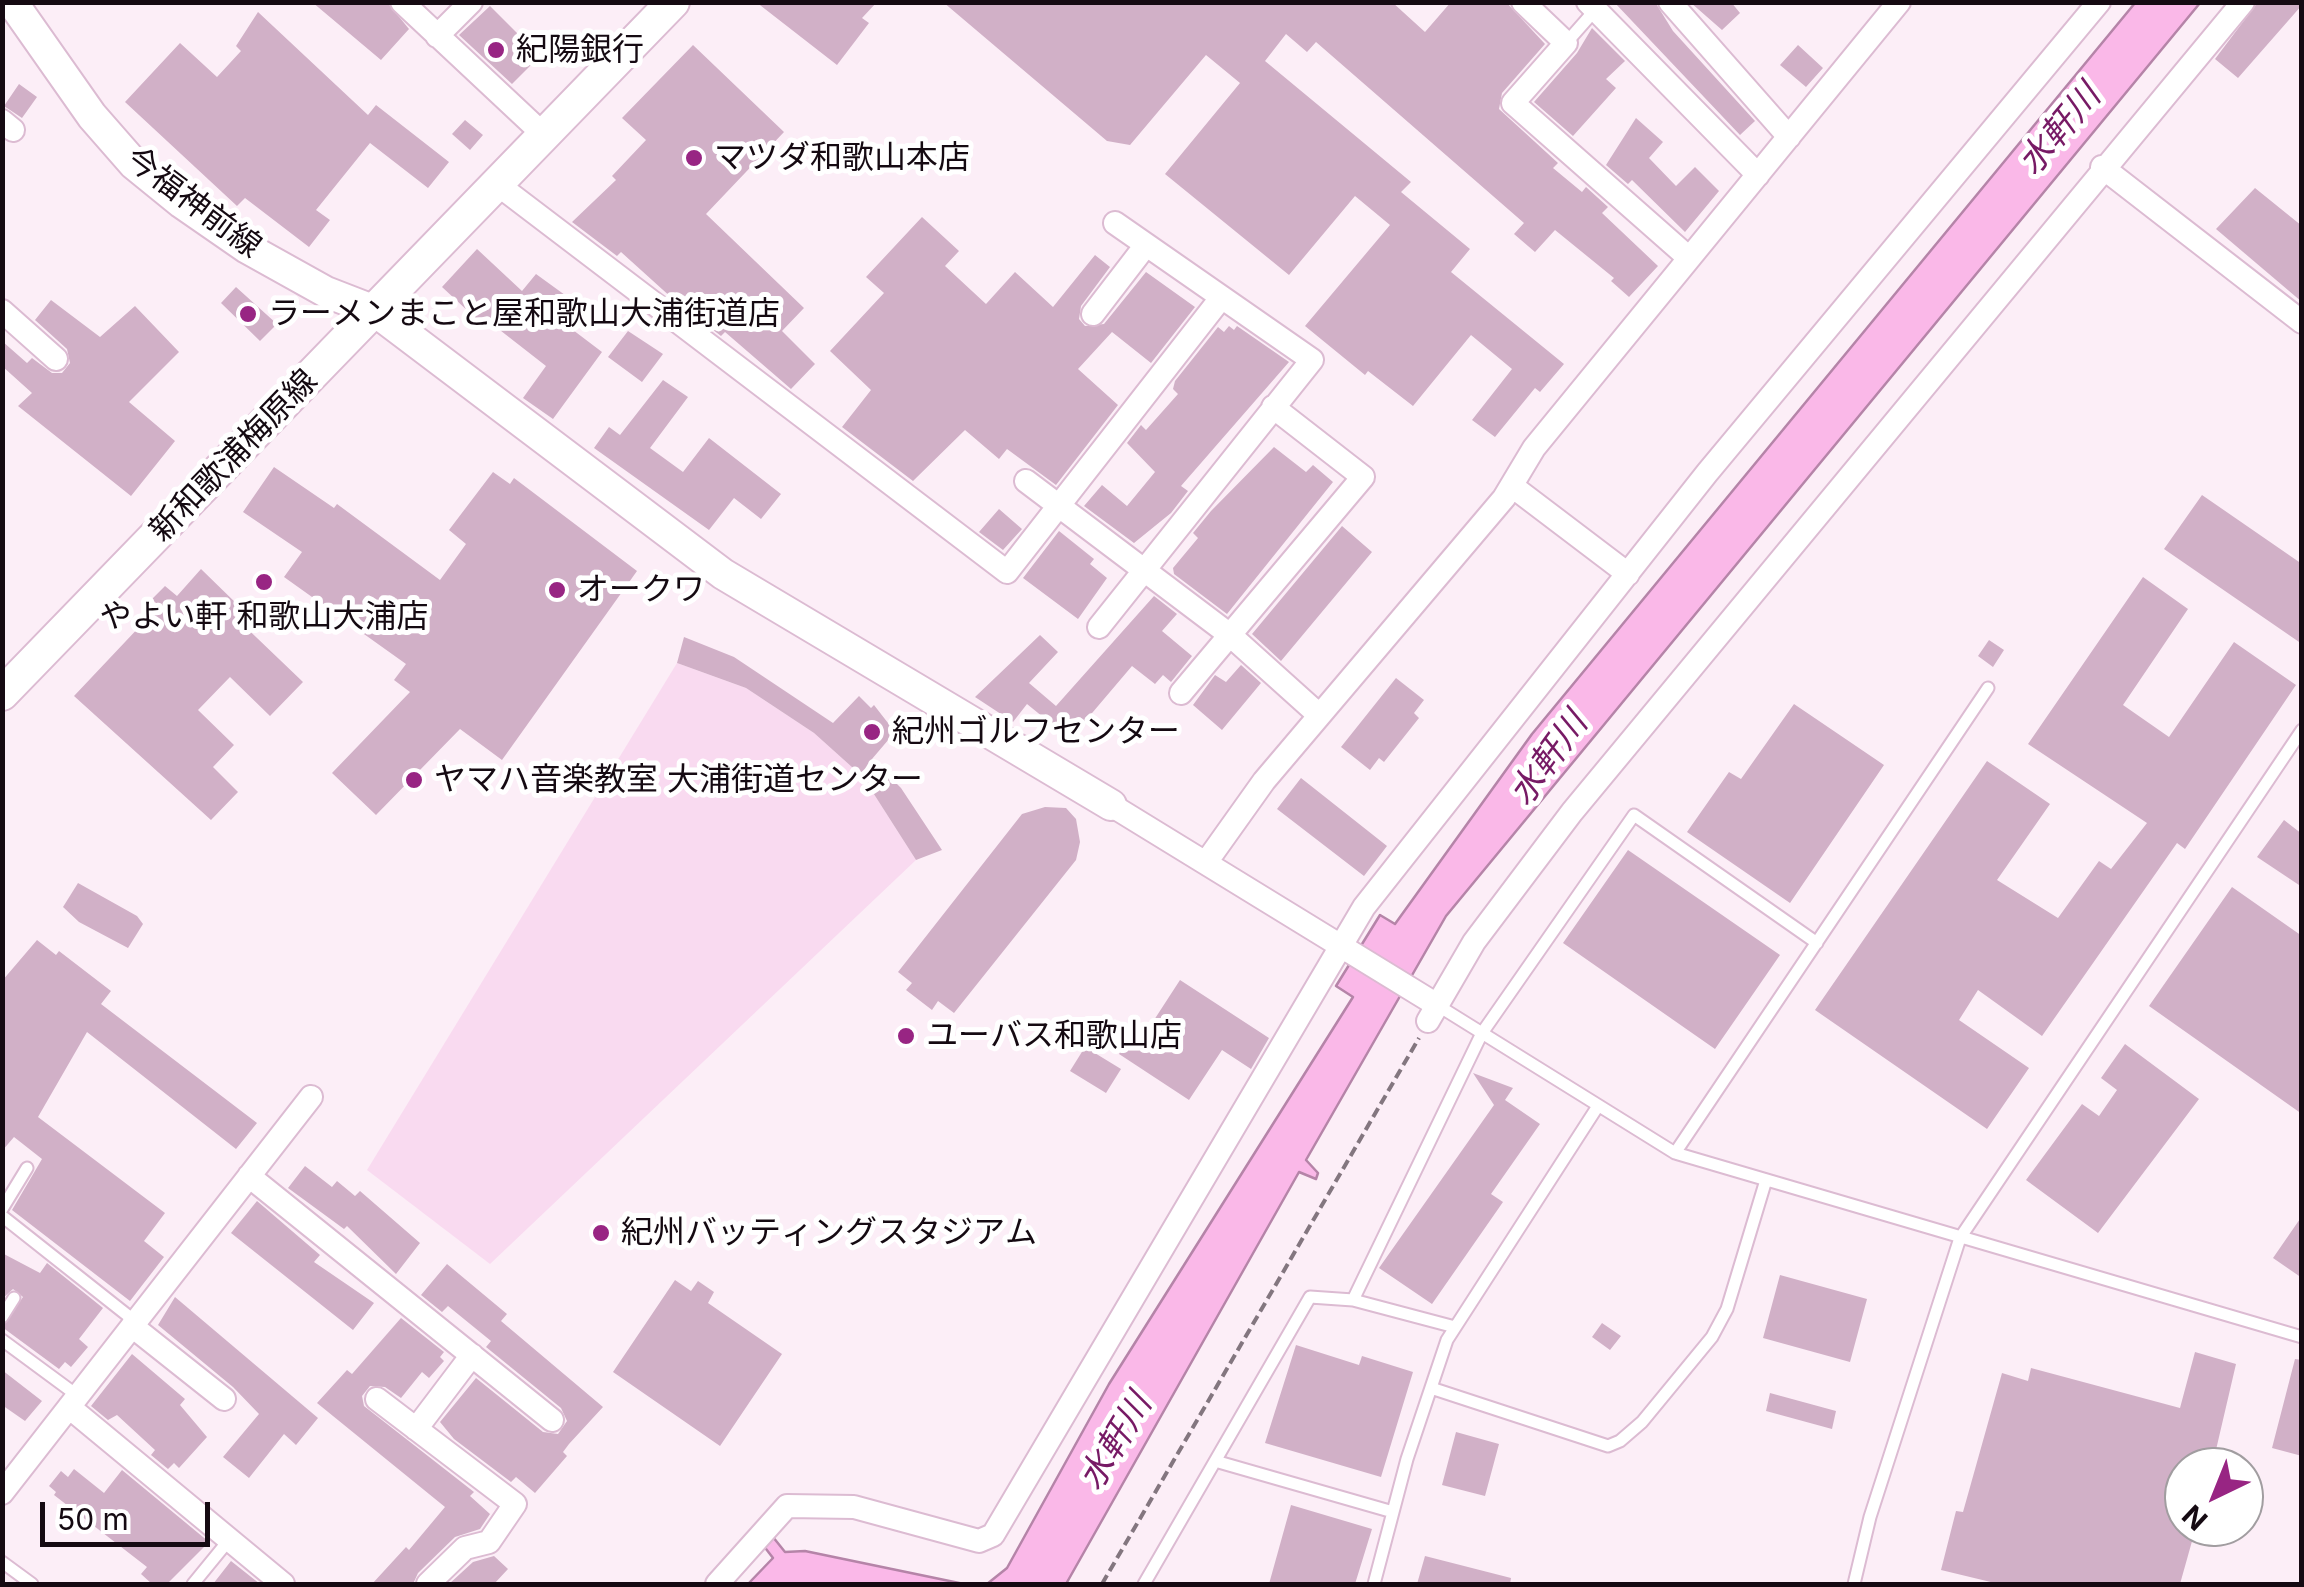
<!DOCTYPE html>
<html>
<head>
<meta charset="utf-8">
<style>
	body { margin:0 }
	#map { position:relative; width:2304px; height:1587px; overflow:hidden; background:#fceef7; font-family:Inter,sans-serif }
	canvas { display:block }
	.frame { position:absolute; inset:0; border:5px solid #150a12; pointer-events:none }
	.north { position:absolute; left:2164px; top:1447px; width:100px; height:100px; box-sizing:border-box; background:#fff; border:2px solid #a19da0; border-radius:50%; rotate:223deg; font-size:28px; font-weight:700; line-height:40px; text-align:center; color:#150a12 }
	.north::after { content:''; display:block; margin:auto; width:35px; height:45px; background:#982583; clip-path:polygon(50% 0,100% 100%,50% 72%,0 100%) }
	.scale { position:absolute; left:40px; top:1502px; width:170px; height:45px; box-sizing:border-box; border:5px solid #150a12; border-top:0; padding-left:12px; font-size:30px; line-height:35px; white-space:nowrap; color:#150a12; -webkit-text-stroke:8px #fff; paint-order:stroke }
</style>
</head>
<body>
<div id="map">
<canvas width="2304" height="1587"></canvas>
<div class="frame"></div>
<div class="north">N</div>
<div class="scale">50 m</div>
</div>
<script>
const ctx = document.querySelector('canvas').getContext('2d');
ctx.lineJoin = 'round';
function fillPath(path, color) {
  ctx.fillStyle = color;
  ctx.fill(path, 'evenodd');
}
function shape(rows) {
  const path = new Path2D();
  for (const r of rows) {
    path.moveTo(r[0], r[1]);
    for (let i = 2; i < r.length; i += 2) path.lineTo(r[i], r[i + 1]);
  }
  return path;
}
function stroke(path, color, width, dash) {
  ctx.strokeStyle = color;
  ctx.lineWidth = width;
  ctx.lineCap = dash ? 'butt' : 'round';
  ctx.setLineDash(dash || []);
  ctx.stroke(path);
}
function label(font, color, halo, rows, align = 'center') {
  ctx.font = font + ' Inter,"Noto Sans JP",sans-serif';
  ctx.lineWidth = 10;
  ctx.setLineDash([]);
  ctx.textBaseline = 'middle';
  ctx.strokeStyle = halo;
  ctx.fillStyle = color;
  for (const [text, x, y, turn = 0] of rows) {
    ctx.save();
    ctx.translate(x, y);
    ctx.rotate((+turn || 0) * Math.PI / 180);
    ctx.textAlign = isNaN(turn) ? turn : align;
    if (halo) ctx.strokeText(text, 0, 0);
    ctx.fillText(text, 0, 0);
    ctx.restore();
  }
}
fillPath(shape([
	[677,663,746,688,814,733,863,777,916,860,490,1264,367,1170]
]), '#f9daf0');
const water = shape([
	[2135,3,2200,3,1446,916,1306,1160,1318,1173,1316,1179,1299,1172,1066,1584,987,1584,1007,1568,1109,1384,1353,997,1336,986,1380,915,1395,924,1532,734,2135,3],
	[773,1537,785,1552,805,1551,964,1584,748,1584,773,1558,763,1545,773,1537]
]);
fillPath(water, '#fab8e8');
stroke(water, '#b584a8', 2.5);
fillPath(shape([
	[312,2,387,2,409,29,381,60],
	[756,2,877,2,862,18,869,23,837,65],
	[943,2,1392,2,1425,32,1451,2,1506,2,1545,44,1502,93,1499,109,1558,163,1553,168,1582,192,1586,187,1608,207,1602,213,1658,266,1629,297,1611,281,1614,278,1555,230,1535,252,1514,234,1524,223,1316,42,1307,52,1286,34,1265,61,1411,182,1401,192,1470,249,1451,272,1564,364,1540,392,1535,388,1495,437,1472,420,1512,369,1471,335,1413,406,1368,371,1365,375,1305,326,1390,225,1355,196,1289,275,1165,174,1240,83,1206,55,1130,145,1107,141],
	[1614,2,1655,2,1673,31,1755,121,1740,135],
	[1690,2,1731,2,1740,13,1722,30],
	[2258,2,2302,5,2238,78,2215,59],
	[490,6,540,56,512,84,459,35],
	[258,12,368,115,376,105,449,162,428,188,370,143,316,210,330,220,309,247,245,198,237,206,125,102,180,43,217,77,241,51,236,46],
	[1592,28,1625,61,1606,79,1616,88,1573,136,1534,102,1577,53],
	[693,45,784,132,706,214,804,308,782,331,815,364,791,389,725,332,721,336,673,299,621,252,617,256,572,222,616,180,612,176,646,140,622,118],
	[1798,45,1823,68,1806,87,1780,65],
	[19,84,37,97,22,118,4,106],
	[1636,118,1663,142,1649,158,1676,186,1695,167,1719,191,1685,232,1632,180,1628,184,1606,165],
	[465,120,483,135,470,150,452,134],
	[2255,188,2302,226,2302,302,2216,229],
	[922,217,959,251,945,266,986,304,1015,272,1053,307,1095,255,1110,267,1081,306,1079,319,1085,326,1104,324,1146,272,1195,307,1151,363,1112,332,1078,369,1118,405,1056,485,1007,449,999,459,965,430,913,481,842,427,871,390,830,351,884,293,866,277],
	[477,249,522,291,536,274,587,311,573,330,602,352,553,419,523,398,546,366,487,320,483,325,442,287],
	[236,287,277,324,260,341,221,303],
	[51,300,100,337,135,306,179,352,129,402,175,441,131,496,18,406,32,393,2,366,2,341,27,363,32,358,52,373,62,373,70,363,67,349,35,320],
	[1229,326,1234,330,1237,326,1289,362,1181,486,1188,491,1171,513,1134,543,1084,506,1102,485,1127,506,1155,472,1127,443,1141,425,1146,430,1178,394,1173,389,1175,381,1218,327,1224,332],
	[628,331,663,354,642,382,608,357],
	[663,380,688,397,650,448,683,472,709,438,781,494,761,519,734,498,709,530,594,448,609,427,620,435],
	[1274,447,1306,472,1313,465,1333,482,1227,614,1174,574,1173,568,1198,538,1193,533,1211,511],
	[274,467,334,508,337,504,440,580,466,544,449,530,493,472,510,484,514,478,637,571,502,760,460,729,376,815,332,773,410,692,394,680,406,664,284,577,302,552,243,512],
	[2202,495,2302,564,2302,644,2164,549],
	[999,509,1022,529,1003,550,979,532],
	[1342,526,1372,552,1281,661,1252,634],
	[1059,531,1094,559,1090,564,1107,578,1078,619,1023,578],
	[201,569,240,607,233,615,303,682,270,716,230,677,198,710,234,745,213,767,238,792,211,820,74,696,159,606,152,599,165,586,177,596],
	[2143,577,2188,609,2123,705,2169,737,2234,642,2296,685,2185,849,2177,843,2042,1036,1978,990,1959,1020,2029,1068,1987,1129,1815,1010,1987,761,2050,804,1997,880,2058,918,2099,861,2111,869,2147,823,2028,744],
	[1154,596,1177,614,1162,631,1192,656,1171,682,1163,675,1155,684,1132,666,1070,739,1027,704,1013,722,975,697,1040,635,1058,652,1029,683,1056,706],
	[684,637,734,657,833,723,859,696,871,708,874,705,895,732,872,759,901,788,942,850,916,860,863,777,814,733,746,688,677,663],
	[1989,640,2004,650,1993,667,1978,656],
	[1241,665,1261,683,1222,730,1193,705,1215,675,1226,682],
	[1396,678,1424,700,1414,713,1419,718,1384,762,1379,758,1370,770,1341,747],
	[1794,704,1884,765,1790,903,1687,832,1729,772,1741,779],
	[1301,778,1387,846,1364,876,1277,809],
	[1045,807,1066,808,1076,819,1080,842,1076,860,954,1013,938,1001,932,1010,906,990,912,983,898,972,1022,814],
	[2284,820,2302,834,2302,887,2257,857],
	[1628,850,1780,955,1715,1049,1563,943],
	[78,883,137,916,143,924,128,948,79,922,63,907],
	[2232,887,2302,936,2302,1114,2149,1006],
	[37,940,56,955,59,951,111,991,101,1004,257,1123,236,1149,87,1032,38,1117,165,1213,144,1241,164,1257,130,1301,12,1210,42,1159,14,1137,2,1151,2,981],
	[1180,980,1269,1038,1251,1069,1222,1050,1189,1100,1119,1054,1133,1031,1143,1037],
	[2125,1044,2199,1099,2098,1233,2026,1180,2082,1104,2099,1116,2117,1090,2101,1078],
	[1085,1047,1121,1069,1106,1093,1070,1071],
	[1473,1073,1513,1088,1505,1100,1540,1124,1491,1194,1503,1202,1432,1304,1379,1268,1494,1105],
	[305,1166,332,1187,337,1181,355,1196,360,1191,420,1243,396,1274,347,1226,344,1229,288,1188],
	[257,1201,320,1255,314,1262,374,1303,353,1330,231,1233],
	[2302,1216,2302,1278,2273,1258],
	[2,1253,40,1273,47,1263,103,1308,79,1339,88,1347,71,1367,65,1362,59,1369,2,1327,23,1297,13,1289,2,1299],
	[447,1264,507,1314,501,1321,603,1407,569,1444,563,1452,567,1456,535,1493,516,1477,511,1482,454,1439,440,1422,476,1378,543,1432,558,1434,567,1421,561,1408,486,1347,491,1341,448,1306,442,1312,421,1295],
	[1780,1275,1867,1299,1850,1362,1763,1338],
	[675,1280,691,1291,698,1281,714,1292,708,1303,782,1354,720,1446,613,1372],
	[175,1297,318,1418,296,1445,284,1434,249,1478,223,1457,259,1414,233,1387,158,1325],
	[401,1318,444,1352,440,1357,444,1361,429,1378,422,1372,401,1398,385,1387,370,1386,362,1396,364,1406,474,1492,470,1496,490,1514,480,1529,455,1537,418,1573,413,1584,372,1584,406,1547,409,1550,445,1507,317,1403,347,1370,352,1374],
	[1602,1323,1621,1336,1610,1350,1592,1337],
	[1296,1345,1359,1365,1362,1356,1413,1372,1381,1477,1265,1443],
	[2195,1352,2236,1364,2212,1467,2184,1467,2184,1527,2196,1527,2180,1584,1999,1584,1941,1570,1956,1511,1963,1512,2002,1373,2028,1381,2031,1368,2180,1408],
	[132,1354,185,1399,180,1405,207,1437,179,1468,174,1463,168,1469,151,1455,155,1450,117,1415,108,1420,91,1406],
	[2295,1359,2302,1360,2302,1456,2272,1448],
	[2,1370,42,1401,25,1421,2,1405],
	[1770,1393,1836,1411,1832,1429,1766,1411],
	[1456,1432,1499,1444,1485,1496,1442,1485],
	[74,1469,104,1493,122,1470,209,1542,167,1584,152,1584,141,1574,147,1567,54,1495,56,1492,49,1486,61,1471,68,1477],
	[1291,1505,1372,1529,1355,1584,1269,1584],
	[494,1556,508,1569,494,1584,449,1584,473,1562],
	[1425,1556,1511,1578,1510,1584,1417,1584],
	[231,1561,260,1584,213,1584]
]), '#d1b0c7');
const lane = shape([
	[1566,43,1596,9],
	[1437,1005,1675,1153,2302,1337],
	[1675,1153,1988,688],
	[2,1209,27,1168],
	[2,1216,136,1322],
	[1353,1300,1482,1033,1634,815,1817,943],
	[2,1317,14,1298],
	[2,1340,78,1396],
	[1431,1388,1608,1446,1620,1441,1642,1422,1712,1337,1727,1309,1766,1180],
	[1215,1461,1393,1512],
	[2,1562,32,1584],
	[193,1584,229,1540],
	[1144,1584,1310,1297,1353,1300,1455,1327],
	[1374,1584,1407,1459,1447,1340,1598,1106],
	[1854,1584,1870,1517,1960,1238,2302,730]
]);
const street = shape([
	[402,2,544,135],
	[1523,2,1566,43,1513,103,1689,258],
	[1588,2,1758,175],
	[1670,2,1789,137],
	[437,36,471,2],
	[2,121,13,130],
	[2102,167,2302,322],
	[497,184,1007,572,1221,298],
	[2,311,56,359],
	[1093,314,1146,245],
	[1026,481,1230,635,1319,715],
	[1512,486,1628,574],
	[1099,627,1312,360,1115,223],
	[1181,693,1363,477,1273,407],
	[1111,805,1437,1005],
	[1207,861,1264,781,1504,498,1534,448,1899,2],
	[1428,1021,1474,942,1572,812,2243,2],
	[249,1176,552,1420],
	[132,1326,224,1399],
	[377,1399,515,1504,489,1542,465,1548,428,1584],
	[69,1407,283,1584],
	[416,1429,472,1355],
	[2,1493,311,1097],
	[717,1584,787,1506,854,1507,979,1541,993,1535,1364,907,1707,473,2099,2]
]);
const secondary = shape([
	[12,2,92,116,134,164,182,203,247,248,326,292,375,311,723,574,1111,805]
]);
const primary = shape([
	[2,694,673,2]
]);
stroke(lane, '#dcbbd2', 15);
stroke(street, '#dcbbd2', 26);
stroke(secondary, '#dcbbd2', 34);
stroke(primary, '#dcbbd2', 36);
stroke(shape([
	[1102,1584,1419,1038]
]), '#83767f', 4, [10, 5]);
stroke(lane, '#fff', 11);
stroke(street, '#fff', 22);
stroke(secondary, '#fff', 30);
stroke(primary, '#fff', 32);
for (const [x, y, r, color] of [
	[496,50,10,"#982583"],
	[694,158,10,"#982583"],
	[248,314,10,"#982583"],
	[264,582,10,"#982583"],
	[557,590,10,"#982583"],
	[872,732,10,"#982583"],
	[414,780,10,"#982583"],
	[906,1036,10,"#982583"],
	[601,1233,10,"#982583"]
]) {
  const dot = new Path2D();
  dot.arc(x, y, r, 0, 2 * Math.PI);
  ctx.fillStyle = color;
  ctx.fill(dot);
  stroke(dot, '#fff', 4);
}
label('32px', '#150a12', '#fff', [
	["紀陽銀行",516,50],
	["マツダ和歌山本店",714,158],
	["ラーメンまこと屋和歌山大浦街道店",268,314],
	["オークワ",577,590],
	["やよい軒 和歌山大浦店",264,617,"center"],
	["紀州ゴルフセンター",892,732],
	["ヤマハ音楽教室 大浦街道センター",434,780],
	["ユーバス和歌山店",926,1036],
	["紀州バッティングスタジアム",621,1233]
], 'left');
label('32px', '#150a12', '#fff', [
	["今福神前線",193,203,37],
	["新和歌浦梅原線",234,456,-46]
]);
label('italic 35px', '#771a65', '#fff', [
	["水軒川",2060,130,-50],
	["水軒川",1549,759,-54],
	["水軒川",1116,1442,-59]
]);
</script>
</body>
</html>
